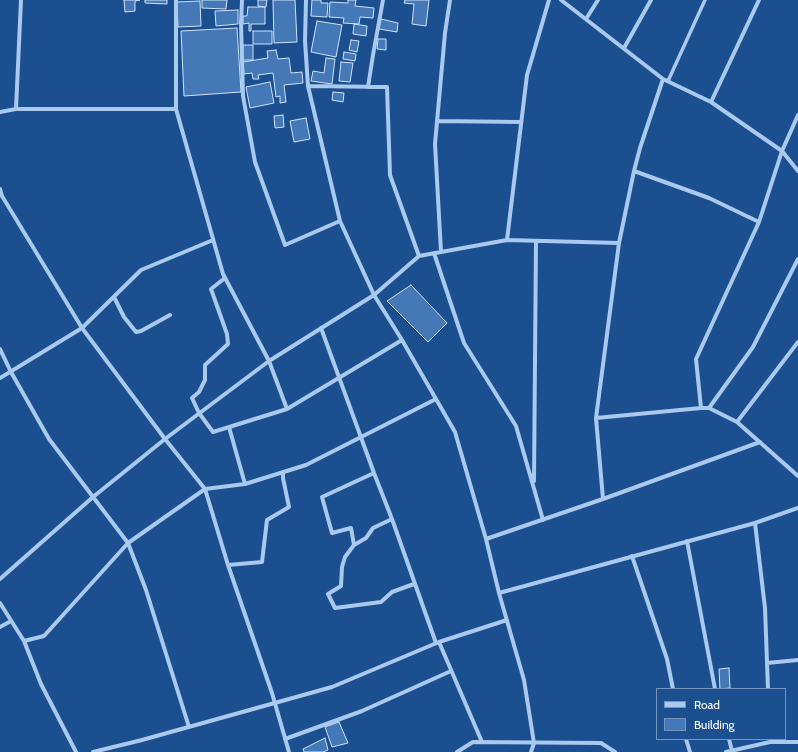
<!DOCTYPE html>
<html>
<head>
<meta charset="utf-8">
<style>
	body { margin:0 }
	#map { position:relative; width:798px; height:752px; overflow:hidden; background:#1b4f8f; font-family:Cabin,sans-serif }
	canvas { display:block }
	.legend { position:absolute; left:656px; top:688px; width:130px; height:52px; box-sizing:border-box; background:#1b4f8f; border:1px solid #7695bc; margin:0; padding:5px 7px; list-style:none; font-size:12px; color:#fff }
	.legend li { display:flex; align-items:center; gap:8px; height:20px }
	.legend b { width:20px; border:1px solid #7695bc }
</style>
</head>
<body>
<div id="map">
<canvas width="798" height="752"></canvas>
<ul class="legend">
<li><b style="height:5px;background:#a9c9ee"></b>Road</li>
<li><b style="height:11px;background:#4478b7"></b>Building</li>
</ul>
</div>
<script>
const ctx = document.querySelector('canvas').getContext('2d');
ctx.lineJoin = 'round';
function fillPath(path, color) {
  ctx.fillStyle = color;
  ctx.fill(path, 'evenodd');
}
function shape(rows) {
  const path = new Path2D();
  for (const r of rows) {
    path.moveTo(r[0], r[1]);
    for (let i = 2; i < r.length; i += 2) path.lineTo(r[i], r[i + 1]);
  }
  return path;
}
function stroke(path, color, width, dash) {
  ctx.strokeStyle = color;
  ctx.lineWidth = width;
  ctx.lineCap = dash ? 'butt' : 'round';
  ctx.setLineDash(dash || []);
  ctx.stroke(path);
}
const building = shape([
	[124,0,140,0,135,1,135,11,125,12,124,0],
	[145,0,167,0,167,4,145,3,145,0],
	[202,0,227,0,226,9,202,8,202,0],
	[258,0,267,0,266,7,258,6,258,0],
	[273,0,295,0,297,42,274,43,273,0],
	[312,0,321,0,321,3,328,3,327,17,311,16,312,0],
	[348,0,356,0,355,6,374,8,373,18,360,17,359,24,343,23,344,18,329,17,330,2,348,3,348,0],
	[405,0,429,0,426,26,412,24,414,4,404,3,405,0],
	[200,1,201,26,178,27,177,2,200,1],
	[248,7,265,7,265,24,251,24,251,31,249,31,249,23,243,24,243,16,247,16,248,7],
	[238,10,238,24,216,26,215,11,238,10],
	[381,19,398,23,397,32,379,29,381,19],
	[317,21,342,25,336,57,311,52,317,21],
	[354,24,367,26,366,36,353,34,354,24],
	[237,28,241,92,184,96,181,31,237,28],
	[253,31,272,31,272,44,253,44,253,31],
	[378,39,386,39,386,50,377,49,378,39],
	[351,40,359,41,357,52,349,50,351,40],
	[243,45,253,45,253,60,243,60,243,45],
	[276,50,278,59,289,58,291,73,302,72,303,83,284,85,286,102,280,103,280,96,276,97,273,73,258,75,259,79,253,79,252,73,244,74,243,62,268,58,267,51,276,50],
	[344,52,356,54,355,61,343,59,344,52],
	[326,58,335,59,332,84,311,81,313,71,324,73,326,58],
	[341,62,353,63,350,82,339,81,341,62],
	[270,82,274,103,250,108,246,87,270,82],
	[333,92,344,93,343,102,332,100,333,92],
	[283,115,284,127,275,128,274,116,283,115],
	[306,118,310,139,294,142,290,121,306,118],
	[411,285,447,323,428,342,387,301,411,285],
	[729,668,730,688,720,689,719,669,729,668],
	[339,722,348,743,332,747,325,727,339,722],
	[325,738,328,750,323,752,304,752,303,749,325,738]
]);
fillPath(building, '#4478b7');
stroke(building, '#cfe3fa', 1);
stroke(shape([
	[668,81,705,0]
]), '#a9c9ee', 3.5);
stroke(shape([
	[176,0,176,109,223,274,269,361,287,409],
	[242,0,241,23,243,96,255,162,285,245,340,221],
	[306,0,305,41,308,86,340,221,374,295,402,340,455,432,486,539,499,593,524,680,534,743,531,752],
	[561,0,663,79,711,102,782,151,798,171],
	[586,19,598,0],
	[624,48,651,0],
	[308,86,387,87,390,175,419,256],
	[368,87,373,55,383,0],
	[711,102,759,0],
	[16,109,21,0],
	[0,112,16,109,176,109],
	[798,115,782,151,759,222,696,359,701,408,709,408,737,422,798,476],
	[437,121,521,122],
	[634,171,709,198,759,222],
	[0,189,2,196,82,328,165,439,205,489,228,565,272,693,289,752],
	[507,240,527,75,549,0],
	[441,252,435,144,445,33,450,0],
	[434,253,464,343,516,426,543,520],
	[225,278,211,289,227,334,228,344,205,365,205,380,199,392,192,398,199,413,213,432,287,409,402,340],
	[114,297,124,317,136,332,141,331,170,315],
	[321,328,374,473,392,519,436,643],
	[0,349,11,372,49,439,128,543,146,590,189,727],
	[0,378,82,328,141,270,213,240],
	[709,408,753,347,798,259],
	[596,418,701,408],
	[737,422,798,342],
	[229,427,245,484],
	[374,473,322,497,332,533,351,528,354,545,366,538,373,528,392,519],
	[534,481,536,241],
	[603,499,596,418,619,243,634,171,640,148,663,79],
	[755,523,765,608,768,689],
	[486,539,603,499,760,442],
	[687,541,715,689],
	[354,545,345,557,342,567,341,586,328,594,335,608,381,602,392,592,414,584],
	[632,556,667,659,673,689],
	[228,565,262,562,267,520,289,507,283,478,283,472],
	[0,579,93,497,165,439,269,361,374,295,419,256,507,240,619,243],
	[499,593,755,523,798,508],
	[0,603,24,641,41,684,76,752],
	[0,627,11,621],
	[24,641,44,636,128,543,205,489,245,484,306,465,436,399],
	[439,642,482,742],
	[767,663,798,660],
	[285,739,362,711,451,671],
	[686,739,690,752],
	[729,739,732,751],
	[93,752,142,740,332,687,439,642,507,620],
	[457,752,473,742,601,743,615,752],
	[726,752,770,742,798,742]
]), '#a9c9ee', 4);
</script>
</body>
</html>
